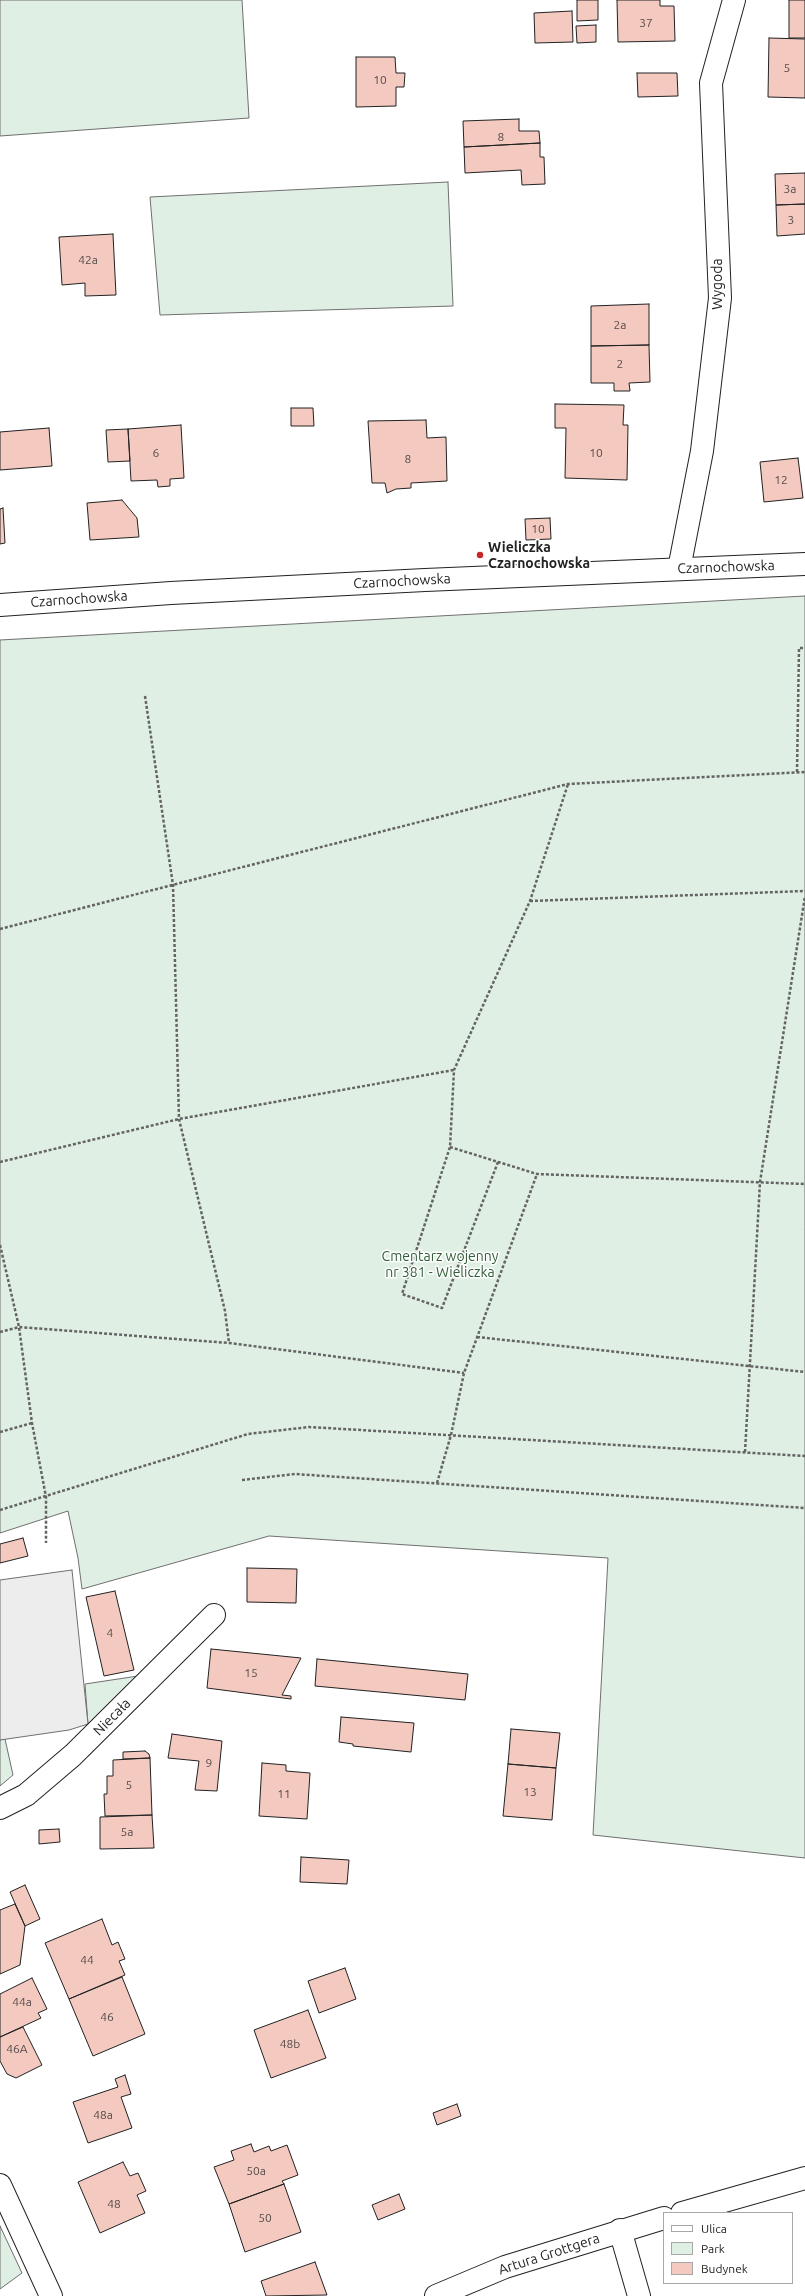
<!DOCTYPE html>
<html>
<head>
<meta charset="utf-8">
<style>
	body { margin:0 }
	#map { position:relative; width:805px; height:2296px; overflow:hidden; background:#fff; font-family:Ubuntu,sans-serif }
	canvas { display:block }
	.legend { position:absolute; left:663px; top:2212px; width:130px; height:72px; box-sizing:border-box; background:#fff; border:1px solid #a7a7a7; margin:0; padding:5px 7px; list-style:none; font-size:12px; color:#222 }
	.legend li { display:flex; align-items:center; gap:8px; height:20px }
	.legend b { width:20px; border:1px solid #a7a7a7 }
</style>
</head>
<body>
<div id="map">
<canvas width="805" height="2296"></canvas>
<ul class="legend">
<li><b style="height:5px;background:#fff"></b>Ulica</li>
<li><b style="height:11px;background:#e0efe3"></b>Park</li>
<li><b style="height:11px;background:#f3c9c0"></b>Budynek</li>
</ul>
</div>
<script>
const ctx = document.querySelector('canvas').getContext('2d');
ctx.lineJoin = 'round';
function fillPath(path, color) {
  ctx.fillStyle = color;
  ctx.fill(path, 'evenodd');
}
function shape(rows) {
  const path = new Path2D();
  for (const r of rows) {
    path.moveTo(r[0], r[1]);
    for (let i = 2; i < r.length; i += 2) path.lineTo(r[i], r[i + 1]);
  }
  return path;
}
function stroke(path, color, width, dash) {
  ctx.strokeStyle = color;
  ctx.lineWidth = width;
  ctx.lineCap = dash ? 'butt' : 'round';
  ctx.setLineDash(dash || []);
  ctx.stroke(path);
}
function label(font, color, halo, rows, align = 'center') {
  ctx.font = font + ' Ubuntu,sans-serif';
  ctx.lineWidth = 3;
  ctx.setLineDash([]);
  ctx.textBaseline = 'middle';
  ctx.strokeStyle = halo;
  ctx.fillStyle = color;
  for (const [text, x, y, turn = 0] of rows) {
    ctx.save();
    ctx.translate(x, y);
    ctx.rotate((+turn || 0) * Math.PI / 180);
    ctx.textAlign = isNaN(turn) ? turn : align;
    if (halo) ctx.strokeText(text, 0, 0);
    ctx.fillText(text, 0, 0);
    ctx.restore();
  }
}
const green = shape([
	[0,0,242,0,249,118,0,136,0,0],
	[448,182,453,306,160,315,150,197,448,182],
	[805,596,805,1858,593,1835,608,1558,269,1536,82,1589,78,1558,68,1511,0,1533,0,640,805,596],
	[138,1676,88,1724,85,1684,138,1676],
	[5,1739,13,1775,0,1786,0,1740,5,1739],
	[0,2226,22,2273,0,2289,0,2226]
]);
fillPath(green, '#e0efe3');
stroke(green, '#6f6f6f', 1);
const parking = shape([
	[72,1570,88,1724,69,1730,0,1740,0,1580,72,1570]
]);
fillPath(parking, '#ededed');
stroke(parking, '#6f6f6f', 1);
const building = shape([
	[577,0,598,0,598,20,577,21,577,0],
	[617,0,660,0,660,6,674,6,675,41,618,42,617,0],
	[789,0,805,0,805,38,789,38,789,0],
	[572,11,573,42,535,43,534,13,572,11],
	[596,25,596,42,577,43,576,26,596,25],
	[769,38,805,39,805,98,768,97,769,38],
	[356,57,395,57,396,73,405,73,404,87,396,87,396,106,356,107,356,57],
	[637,73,677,73,678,96,638,97,637,73],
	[519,119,519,131,539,131,540,143,464,147,463,121,519,119],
	[540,143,540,157,544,157,545,184,522,185,521,170,465,173,464,147,540,143],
	[805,173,805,204,776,205,775,174,805,173],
	[805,204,805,234,777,236,776,205,805,204],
	[113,234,116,295,85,296,85,283,62,285,59,237,113,234],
	[649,304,649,345,591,346,591,306,649,304],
	[649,345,650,382,629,383,630,391,614,391,614,383,591,383,591,346,649,345],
	[555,404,624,405,623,425,628,425,627,480,565,478,566,428,555,428,555,404],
	[291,408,313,408,314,426,291,426,291,408],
	[426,420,427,438,446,437,447,481,411,483,411,488,396,489,387,493,385,483,372,483,368,421,426,420],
	[181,425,184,478,170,479,170,486,158,487,157,480,131,481,128,429,181,425],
	[49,428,52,466,0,470,0,432,49,428],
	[128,429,130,461,108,462,106,430,128,429],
	[798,458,803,498,764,502,760,462,798,458],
	[122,500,137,518,139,537,90,540,87,503,122,500],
	[3,508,5,543,0,544,0,509,3,508],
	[550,518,551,539,526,540,525,519,550,518],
	[23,1538,28,1556,0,1563,0,1544,23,1538],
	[247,1568,297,1569,296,1603,247,1602,247,1568],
	[115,1591,134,1670,104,1676,86,1597,115,1591],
	[211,1649,301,1658,282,1695,291,1696,291,1699,207,1688,211,1649],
	[317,1659,468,1674,465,1700,315,1686,317,1659],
	[341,1717,414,1723,411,1752,353,1746,353,1744,339,1742,341,1717],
	[511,1729,560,1733,556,1768,508,1764,511,1729],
	[172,1734,222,1741,217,1791,195,1790,199,1761,168,1758,172,1734],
	[145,1751,149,1754,150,1758,123,1759,123,1752,145,1751],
	[150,1758,152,1815,105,1816,104,1794,107,1794,107,1776,113,1776,113,1760,150,1758],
	[262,1763,286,1765,286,1771,310,1773,307,1819,259,1816,262,1763],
	[508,1764,556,1768,552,1820,503,1816,508,1764],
	[152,1815,154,1848,100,1849,100,1817,152,1815],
	[59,1829,60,1842,39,1844,39,1830,59,1829],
	[301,1857,349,1860,347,1884,300,1882,301,1857],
	[25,1885,40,1919,25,1926,10,1892,25,1885],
	[15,1904,25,1926,20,1965,0,1974,0,1910,15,1904],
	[102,1919,112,1945,118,1942,125,1959,119,1961,125,1975,69,1999,45,1943,102,1919],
	[345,1968,356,1999,319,2013,308,1981,345,1968],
	[122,1977,145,2034,93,2056,69,1999,122,1977],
	[32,1978,47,2009,38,2013,41,2018,0,2037,0,1994,32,1978],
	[308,2010,326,2058,271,2078,254,2030,308,2010],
	[23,2027,42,2065,16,2078,7,2074,0,2061,0,2037,23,2027],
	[125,2075,131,2094,121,2097,132,2128,88,2143,73,2102,118,2087,115,2079,125,2075],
	[457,2104,461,2116,437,2125,433,2113,457,2104],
	[251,2144,254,2152,269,2146,271,2151,287,2145,298,2175,282,2181,284,2184,229,2204,214,2167,234,2160,231,2151,251,2144],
	[123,2162,130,2176,138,2173,146,2191,137,2195,145,2213,100,2233,78,2182,123,2162],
	[284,2184,301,2232,245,2252,229,2204,284,2184],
	[399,2194,405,2209,378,2220,372,2205,399,2194],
	[315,2262,327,2295,266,2296,261,2281,315,2262]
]);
fillPath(building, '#f3c9c0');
stroke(building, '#222', 1);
const street = shape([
	[679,569,702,451,720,298,711,83,734,0],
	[0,1808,26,1795,73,1755,214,1615],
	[620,2230,639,2296]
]);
const secondary = shape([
	[0,605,171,593,425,580,805,564],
	[0,2185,51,2296],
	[682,2213,805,2178],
	[436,2296,505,2267,664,2218]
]);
stroke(street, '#222', 24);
stroke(secondary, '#222', 24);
stroke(shape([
	[145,696,173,885,179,1119,225,1311,229,1343],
	[797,772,799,648,805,648],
	[530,901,805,891],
	[0,929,568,784,805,772],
	[450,1147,537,1174,805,1184],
	[0,1162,179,1119,454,1070],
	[498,1162,442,1308,402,1294,450,1147,454,1070,530,901,568,784],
	[0,1245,19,1327,32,1423,46,1497,46,1543],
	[0,1332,19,1327,229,1343,464,1373],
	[477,1337,805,1372],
	[0,1432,32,1423],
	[745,1452,760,1182,805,896],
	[242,1480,295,1474,805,1508],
	[437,1483,451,1435,464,1373,537,1174],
	[0,1510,248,1434,309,1427,805,1456]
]), '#646464', 2.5, [3, 2]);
stroke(street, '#fff', 22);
stroke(secondary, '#fff', 22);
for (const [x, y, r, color] of [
	[480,555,4,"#c62828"]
]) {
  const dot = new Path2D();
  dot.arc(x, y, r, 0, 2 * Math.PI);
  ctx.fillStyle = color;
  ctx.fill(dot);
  stroke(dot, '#fff', 1.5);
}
label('12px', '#564c4a', null, [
	["37",646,23],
	["5",787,68],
	["10",380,80],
	["8",501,137],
	["3a",790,189],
	["3",791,220],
	["42a",88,260],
	["2a",620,325],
	["2",620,364],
	["6",156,453],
	["10",596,453],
	["8",408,459],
	["12",781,480],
	["10",538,529],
	["4",110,1633],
	["15",251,1673],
	["9",209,1763],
	["5",129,1785],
	["13",530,1792],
	["11",284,1794],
	["5a",127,1832],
	["44",87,1960],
	["44a",22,2002],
	["46",107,2017],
	["48b",290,2044],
	["46A",17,2049],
	["48a",103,2115],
	["50a",256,2171],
	["48",114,2204],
	["50",265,2218]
]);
label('14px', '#222', '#fff', [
	["Wygoda",717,284,-90],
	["Czarnochowska",726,567,-2],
	["Czarnochowska",402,581,-3],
	["Czarnochowska",79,599,-4],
	["Niecała",112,1717,-45],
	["Artura Grottgera",549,2254,-18]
]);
label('bold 14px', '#222', '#fff', [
	["Wieliczka",488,547],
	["Czarnochowska",488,563]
], 'left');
label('14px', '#2f5e38', '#fff', [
	["Cmentarz wojenny",440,1256],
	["nr 381 - Wieliczka",440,1272]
]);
</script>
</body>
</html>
